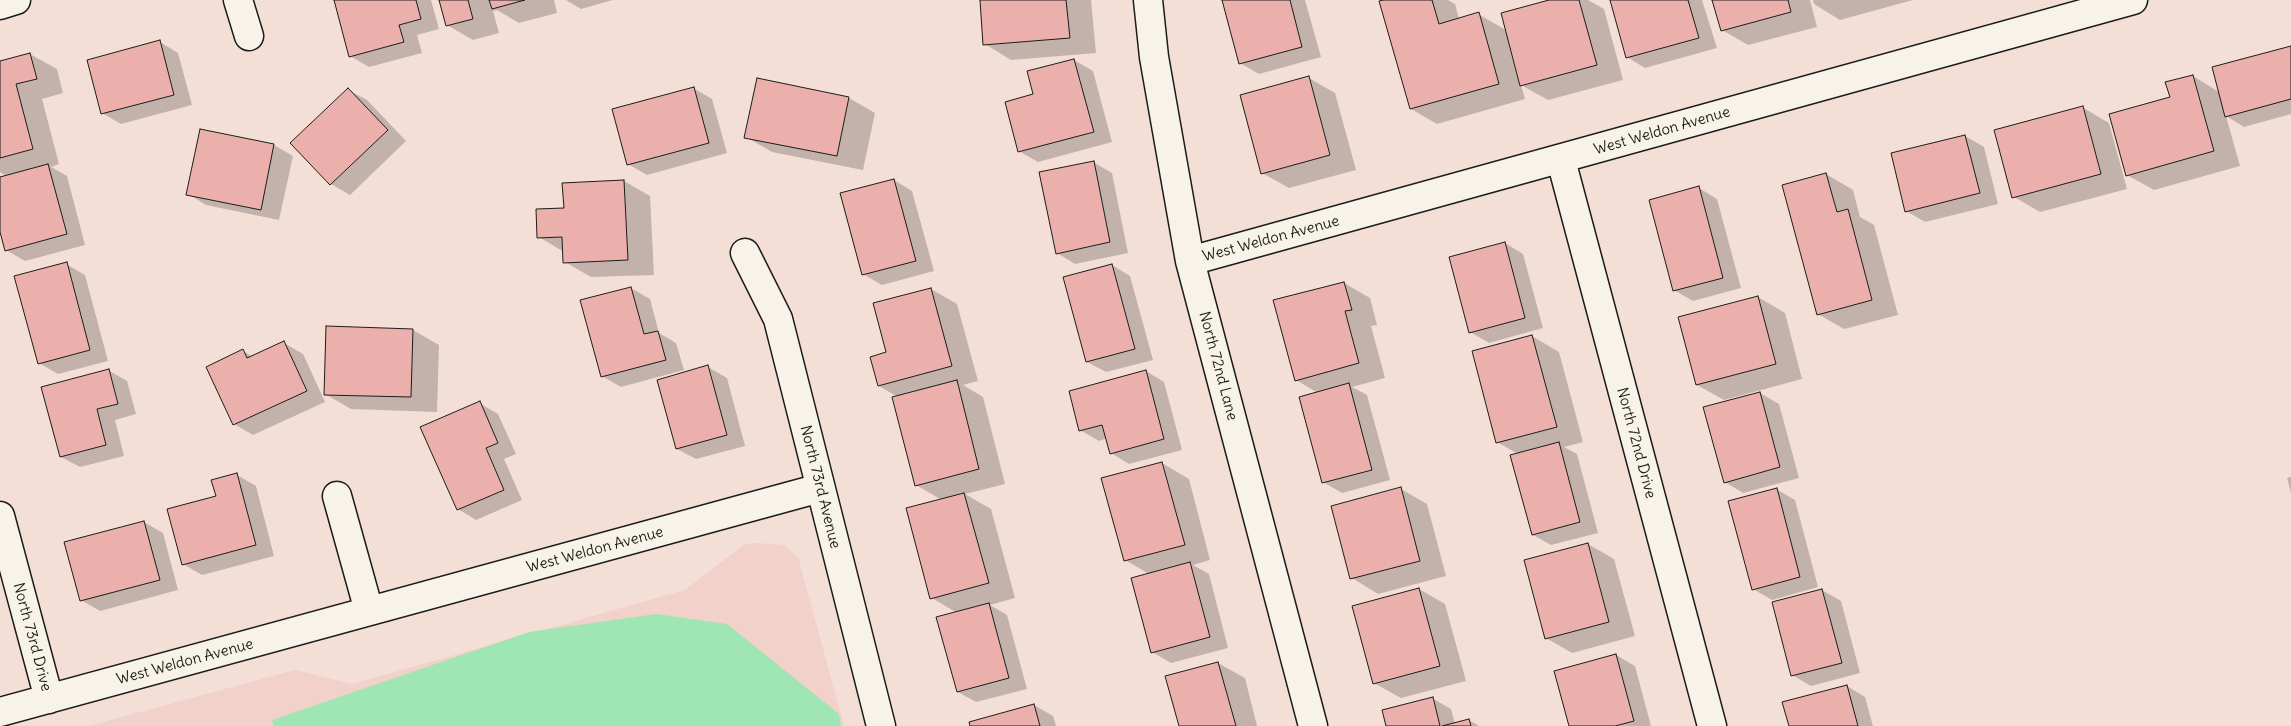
<!DOCTYPE html>
<html>
<head>
<meta charset="utf-8">
<style>
	body { margin:0 }
	canvas { display:block; background:#f3dfd6 }
</style>
</head>
<body>
<canvas width="2291" height="726"></canvas>
<script>
const ctx = document.querySelector('canvas').getContext('2d');
ctx.lineJoin = 'round';
function fillPath(path, color) {
  ctx.fillStyle = color;
  ctx.fill(path, 'evenodd');
}
function shape(rows) {
  const path = new Path2D();
  for (const r of rows) {
    path.moveTo(r[0], r[1]);
    for (let i = 2; i < r.length; i += 2) path.lineTo(r[i], r[i + 1]);
  }
  return path;
}
function stroke(path, color, width, dash) {
  ctx.strokeStyle = color;
  ctx.lineWidth = width;
  ctx.lineCap = dash ? 'butt' : 'round';
  ctx.setLineDash(dash || []);
  ctx.stroke(path);
}
function label(font, color, halo, rows, align = 'center') {
  ctx.font = font + ' Delius,sans-serif';
  ctx.lineWidth = 4.5;
  ctx.setLineDash([]);
  ctx.textBaseline = 'middle';
  ctx.strokeStyle = halo;
  ctx.fillStyle = color;
  for (const [text, x, y, turn = 0] of rows) {
    ctx.save();
    ctx.translate(x, y);
    ctx.rotate((+turn || 0) * Math.PI / 180);
    ctx.textAlign = isNaN(turn) ? turn : align;
    if (halo) ctx.strokeText(text, 0, 0);
    ctx.fillText(text, 0, 0);
    ctx.restore();
  }
}
fillPath(shape([
	[756,543,784,545,798,557,844,726,89,726,295,670,352,684,685,590,745,544]
]), '#f1d1c9');
fillPath(shape([
	[656,614,727,624,839,714,841,726,274,726,272,720,529,632]
]), '#9fe6b4');
fillPath(shape([
	[335,0,431,0,439,29,417,35,422,53,369,67,350,56],
	[440,0,554,0,557,13,519,23,497,10,493,11,499,33,473,40,447,25],
	[566,0,613,0,581,9],
	[981,0,1091,0,1096,53,1011,60,985,44],
	[1223,0,1305,0,1321,57,1259,74,1240,63],
	[1388,0,1448,0,1455,4,1459,19,1478,14,1506,30,1554,0,1588,0,1604,9,1623,80,1548,100,1521,85,1525,99,1437,124,1411,109],
	[1611,0,1702,0,1717,48,1645,68,1627,57],
	[1713,0,1810,0,1817,27,1748,45,1722,30],
	[1813,0,1913,0,1840,20,1814,4],
	[160,42,178,53,192,105,121,124,102,113],
	[2291,47,2291,114,2244,127,2226,116,2240,166,2154,190,2127,175,2171,98,2193,76,2219,92],
	[30,54,57,69,63,93,42,99,59,164,51,167,67,176,85,245,25,261,6,250,0,227,0,178,6,176,0,172,0,62],
	[1074,60,1093,71,1112,142,1038,162,1019,151,1035,95],
	[1309,78,1335,93,1356,170,1289,188,1262,173],
	[693,88,712,99,727,153,647,175,628,164],
	[348,90,367,100,406,141,350,195,331,184,292,143],
	[849,98,875,113,863,170,772,152,746,137],
	[2082,107,2109,123,2127,189,2040,212,2014,197],
	[201,131,274,145,293,156,279,220,206,205,188,194],
	[1965,136,1984,147,1998,204,1925,222,1906,211],
	[1093,162,1112,173,1128,253,1075,264,1057,253],
	[1826,174,1853,190,1860,217,1874,225,1898,315,1844,329,1818,314],
	[894,180,912,191,934,271,882,285,863,274],
	[624,181,650,196,654,275,591,277,565,262,564,252,539,237,565,209],
	[1699,188,1717,199,1741,288,1693,301,1674,290],
	[1505,243,1523,254,1543,328,1489,343,1470,332],
	[66,264,85,275,108,361,58,374,39,363],
	[1112,265,1130,276,1153,360,1106,372,1087,362],
	[1344,283,1370,298,1377,325,1371,326,1385,378,1352,387,1367,395,1390,480,1342,493,1323,482,1318,393,1296,380],
	[631,288,650,299,659,333,676,343,684,370,621,387,602,376],
	[931,289,957,304,978,381,963,385,983,397,1005,484,965,494,991,509,1015,598,990,605,1007,615,1027,689,976,702,958,692,957,613,932,598,942,500,916,485,898,397,879,386,887,353],
	[1758,297,1785,313,1802,379,1724,400,1697,385],
	[413,330,439,345,437,412,351,409,325,394],
	[1532,336,1559,352,1583,442,1564,447,1577,454,1598,533,1551,545,1533,535,1518,454,1497,442],
	[284,343,303,354,325,402,253,435,234,424,243,351,253,357],
	[708,367,727,378,745,446,696,459,677,449],
	[108,370,127,381,136,414,115,420,124,456,80,467,61,457,43,388],
	[1146,371,1164,382,1182,450,1129,464,1111,453,1107,438,1099,441,1080,430],
	[1760,393,1779,404,1799,478,1743,493,1725,482],
	[479,403,498,414,516,454,504,459,522,500,476,520,458,509],
	[1162,463,1189,479,1210,560,1193,565,1209,574,1228,648,1171,663,1152,652,1149,574,1125,560],
	[237,475,256,486,274,556,202,575,183,564],
	[2291,477,2291,493,2287,478],
	[1401,489,1427,504,1446,576,1378,594,1352,578],
	[1776,489,1795,500,1818,587,1772,600,1753,589],
	[144,522,163,533,178,590,100,611,81,600],
	[1588,544,1614,559,1635,636,1572,653,1546,638],
	[1419,589,1445,604,1466,681,1401,698,1374,683],
	[1822,590,1841,601,1860,673,1811,686,1792,675],
	[1616,655,1635,666,1651,726,1570,726],
	[1218,663,1245,678,1257,726,1180,726],
	[1847,686,1865,697,1873,726,1790,726],
	[1432,698,1451,709,1455,724,1469,720,1479,726,1387,726],
	[1034,705,1053,716,1056,726,971,726]
]), '#0003');
const building = shape([
	[334,0,416,0,421,19,399,25,404,42,349,57,334,0],
	[439,0,468,0,473,19,446,26,439,0],
	[489,0,525,0,492,9,489,0],
	[980,0,1066,0,1070,38,983,45,980,0],
	[1222,0,1290,0,1302,47,1239,64,1222,0],
	[1383,0,1432,0,1439,24,1479,12,1499,84,1410,109,1379,1,1383,0],
	[1549,0,1579,0,1597,65,1520,86,1501,13,1549,0],
	[1610,0,1688,0,1699,38,1626,58,1610,0],
	[1712,0,1788,0,1791,12,1721,31,1712,0],
	[160,40,174,95,101,114,87,60,160,40],
	[2291,46,2291,99,2225,117,2212,67,2291,46],
	[30,53,37,79,16,84,33,149,0,158,0,61,30,53],
	[1074,59,1094,132,1018,152,1005,102,1033,94,1027,71,1074,59],
	[2193,75,2214,151,2126,176,2109,114,2170,97,2165,82,2193,75],
	[1309,76,1330,155,1261,174,1240,95,1309,76],
	[757,78,849,97,837,156,744,138,757,78],
	[694,87,709,143,627,165,612,109,694,87],
	[348,88,388,130,330,185,290,143,348,88],
	[2083,106,2101,174,2012,198,1994,130,2083,106],
	[200,129,274,144,261,210,186,195,200,129],
	[1965,135,1980,193,1905,212,1891,153,1965,135],
	[1094,161,1110,242,1056,254,1039,172,1094,161],
	[48,164,67,234,5,251,0,232,0,177,48,164],
	[1826,173,1837,212,1848,209,1872,300,1817,315,1782,185,1826,173],
	[894,179,916,261,862,275,840,193,894,179],
	[624,180,628,260,563,263,562,237,537,238,536,209,564,208,562,183,624,180],
	[1699,186,1723,278,1673,291,1649,200,1699,186],
	[1505,242,1525,318,1469,333,1449,257,1505,242],
	[67,262,90,350,38,364,14,276,67,262],
	[1112,264,1135,349,1086,362,1063,277,1112,264],
	[1344,282,1352,310,1345,311,1359,363,1295,381,1273,300,1344,282],
	[631,287,644,334,658,331,666,360,601,377,580,300,631,287],
	[931,288,952,366,878,386,870,357,886,352,873,303,931,288],
	[1758,296,1776,364,1696,385,1678,317,1758,296],
	[326,326,413,329,411,397,324,395,326,326],
	[1532,335,1557,427,1496,443,1472,351,1532,335],
	[284,341,307,391,233,425,206,367,243,349,247,358,284,341],
	[708,365,727,435,676,449,657,380,708,365],
	[109,369,118,404,97,409,106,445,60,457,41,387,109,369],
	[1146,370,1164,439,1110,454,1102,425,1079,431,1069,391,1146,370],
	[957,380,979,469,915,486,892,397,957,380],
	[1349,383,1372,470,1322,483,1299,397,1349,383],
	[1760,392,1780,467,1724,483,1703,407,1760,392],
	[480,401,498,443,486,448,504,490,457,510,420,427,480,401],
	[1559,442,1580,522,1532,535,1510,455,1559,442],
	[1162,462,1185,545,1124,561,1101,478,1162,462],
	[237,473,256,545,182,565,167,509,216,496,211,480,237,473],
	[1401,487,1420,561,1350,579,1331,506,1401,487],
	[1777,488,1800,577,1752,590,1728,501,1777,488],
	[964,493,989,583,930,599,906,508,964,493],
	[144,521,160,580,80,601,64,542,144,521],
	[1588,543,1609,622,1545,639,1524,560,1588,543],
	[1190,562,1210,637,1151,653,1131,578,1190,562],
	[1419,588,1440,666,1373,684,1352,606,1419,588],
	[1822,589,1842,663,1791,676,1772,602,1822,589],
	[989,603,1009,678,957,692,936,617,989,603],
	[1616,654,1634,721,1615,726,1569,726,1554,671,1616,654],
	[1218,662,1236,726,1179,726,1165,676,1218,662],
	[1847,685,1858,726,1789,726,1782,702,1847,685],
	[1433,697,1440,726,1386,726,1382,710,1433,697],
	[1034,704,1040,726,970,726,969,722,1034,704],
	[1469,719,1471,726,1442,726,1469,719]
]);
fillPath(building, '#ebb0ab');
stroke(building, '#1c1c1c', 1);
const street = shape([
	[238,0,249,36],
	[1148,0,1154,57,1190,261,1313,726],
	[0,5,16,0],
	[1561,160,1712,726],
	[745,253,778,319,881,726],
	[1190,261,2133,0],
	[337,496,369,611],
	[0,516,49,699],
	[0,712,820,488]
]);
stroke(street, '#1c1c1c', 31);
stroke(street, '#f7f3e8', 28);
label('15px', '#1c1c1c', '#f7f3e8', [
	["West Weldon Avenue",1662,131,-16],
	["West Weldon Avenue",1271,239,-15],
	["North 72nd Lane",1218,366,75],
	["North 72nd Drive",1636,443,75],
	["North 73rd Avenue",820,487,76],
	["West Weldon Avenue",595,550,-15],
	["North 73rd Drive",32,637,75],
	["West Weldon Avenue",185,662,-15]
]);
</script>
</body>
</html>
